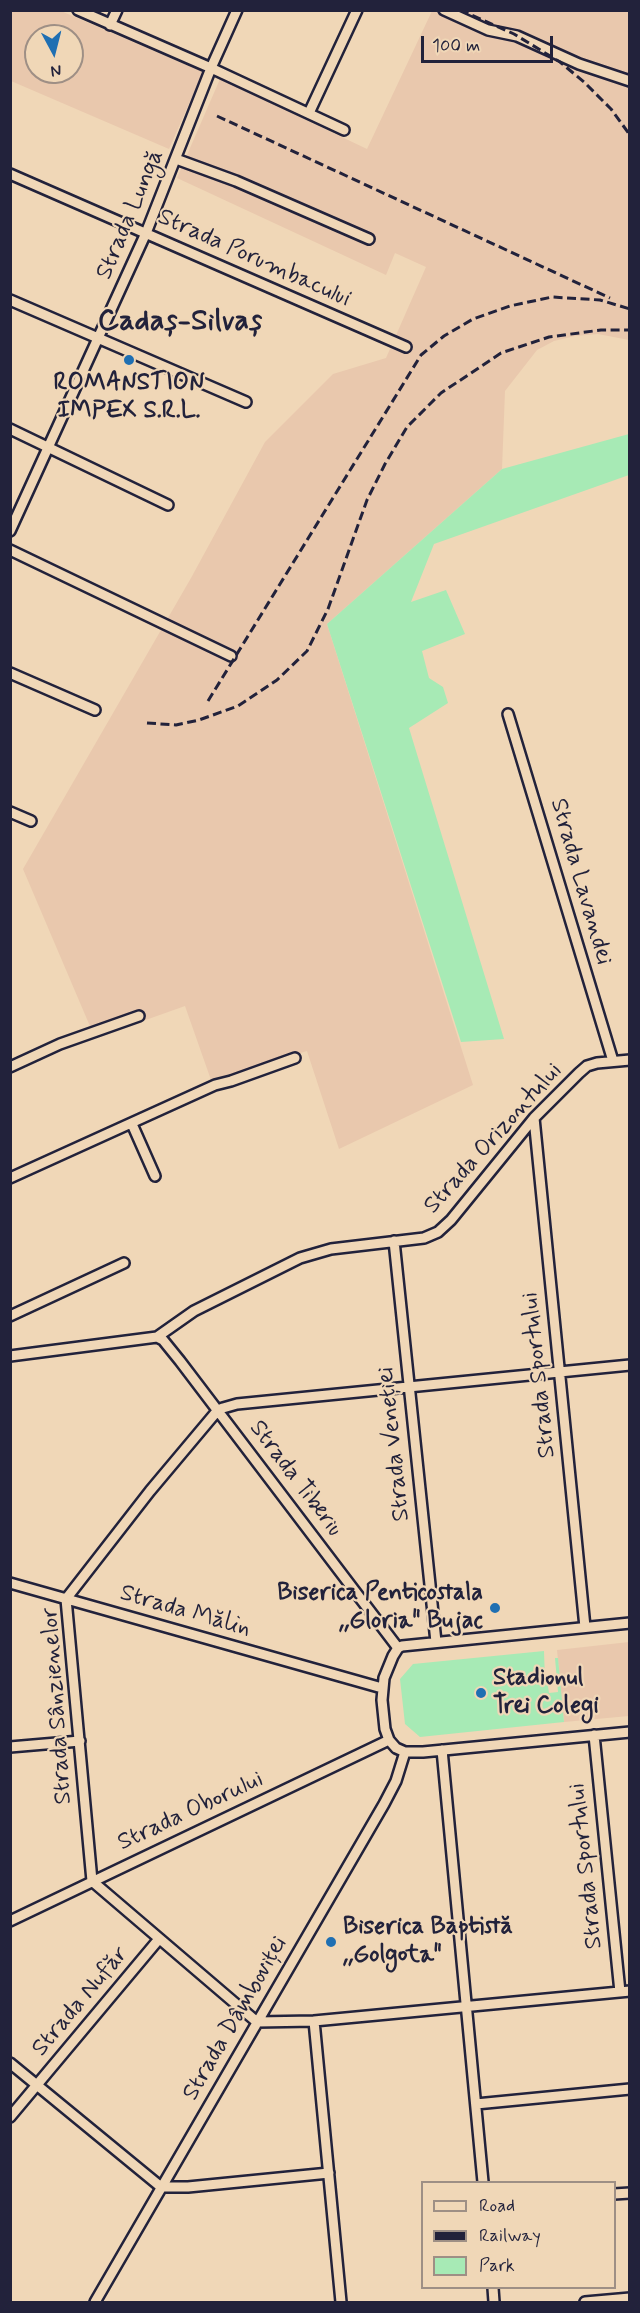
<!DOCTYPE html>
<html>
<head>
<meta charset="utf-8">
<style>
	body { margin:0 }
	#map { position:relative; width:640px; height:2313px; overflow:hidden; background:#f0d7b7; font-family:Mynerve,sans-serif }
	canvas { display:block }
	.frame { position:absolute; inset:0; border:12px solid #22223b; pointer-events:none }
	.legend { position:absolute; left:421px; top:2181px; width:195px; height:108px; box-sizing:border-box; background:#f0d7b7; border:2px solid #9e8f85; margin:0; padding:8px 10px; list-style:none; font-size:18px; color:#22223b }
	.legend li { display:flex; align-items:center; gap:12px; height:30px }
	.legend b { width:30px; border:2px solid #9e8f85 }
	.north { position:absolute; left:24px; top:24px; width:60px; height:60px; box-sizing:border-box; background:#f0d7b7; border:2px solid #9e8f85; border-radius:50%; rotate:173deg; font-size:16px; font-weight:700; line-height:24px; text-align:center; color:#22223b }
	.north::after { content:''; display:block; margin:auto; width:21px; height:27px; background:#1f6fb2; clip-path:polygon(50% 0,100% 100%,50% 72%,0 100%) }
	.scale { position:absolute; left:421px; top:36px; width:132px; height:27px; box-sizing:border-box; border:3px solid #22223b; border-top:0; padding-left:8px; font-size:18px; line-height:21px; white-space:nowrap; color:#22223b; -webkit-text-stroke:4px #f0d7b7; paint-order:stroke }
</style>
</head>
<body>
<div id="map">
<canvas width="640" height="2313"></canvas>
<div class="frame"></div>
<ul class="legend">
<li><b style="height:8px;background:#f0d7b7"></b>Road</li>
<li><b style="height:8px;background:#22223b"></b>Railway</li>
<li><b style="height:16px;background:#a7eab5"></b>Park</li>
</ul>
<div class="north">N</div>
<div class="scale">100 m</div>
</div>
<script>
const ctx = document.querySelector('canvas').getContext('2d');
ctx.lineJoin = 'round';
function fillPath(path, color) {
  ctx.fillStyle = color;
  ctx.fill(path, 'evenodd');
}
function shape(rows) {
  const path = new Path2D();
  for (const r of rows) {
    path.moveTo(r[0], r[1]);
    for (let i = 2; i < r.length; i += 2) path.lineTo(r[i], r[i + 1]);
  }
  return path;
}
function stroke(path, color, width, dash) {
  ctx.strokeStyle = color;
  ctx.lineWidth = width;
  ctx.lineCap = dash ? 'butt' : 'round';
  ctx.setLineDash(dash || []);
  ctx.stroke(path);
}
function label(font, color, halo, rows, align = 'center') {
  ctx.font = font + ' Mynerve,sans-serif';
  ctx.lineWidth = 4.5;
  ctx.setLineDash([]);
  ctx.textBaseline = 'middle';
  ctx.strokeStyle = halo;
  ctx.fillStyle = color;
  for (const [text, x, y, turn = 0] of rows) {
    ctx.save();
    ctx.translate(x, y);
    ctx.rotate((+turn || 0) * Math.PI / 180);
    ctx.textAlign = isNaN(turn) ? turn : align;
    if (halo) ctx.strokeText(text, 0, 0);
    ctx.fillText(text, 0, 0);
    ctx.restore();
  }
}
fillPath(shape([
	[11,10,61,11,203,72,169,149,11,81],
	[36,36,72,36,72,72,36,72],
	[432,11,629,11,629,340,598,334,575,336,554,341,537,350,505,391,502,469,327,624,473,1085,339,1149,307,1051,211,1080,185,1006,95,1038,23,869,191,578,265,442,333,374,386,358,426,267,395,253,386,275,177,178,220,79,367,149],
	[629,1642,629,1716,564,1722,557,1650]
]), '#e9c8ad');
fillPath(shape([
	[629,434,629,475,434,544,411,602,446,590,465,634,422,651,429,678,443,687,448,703,409,728,504,1039,461,1042,327,624,502,469],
	[544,1651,545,1680,547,1680,549,1693,558,1692,555,1658,558,1658,564,1722,420,1737,405,1724,400,1679,413,1664]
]), '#a7eab5');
const minor = shape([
	[78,10,211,68,344,130],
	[444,10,488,30,517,36,579,64,630,81],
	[110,25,117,10],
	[309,113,357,10],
	[176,159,236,181,369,239],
	[10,174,406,347],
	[10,300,246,402],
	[10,429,168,505],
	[10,531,146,233,211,68,237,10],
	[10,550,231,656],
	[10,673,95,710],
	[508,714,613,1061],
	[10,812,31,821],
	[10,1067,60,1044,139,1016],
	[534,1118,585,1627],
	[132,1124,155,1176],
	[10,1178,215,1085,231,1081,295,1058],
	[394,1241,436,1642],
	[10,1316,124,1263],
	[157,1337,194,1311,300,1258,331,1249,424,1238,438,1232,451,1220,534,1118,579,1073,587,1066,597,1063,630,1060],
	[157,1337,163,1340,180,1361,398,1648],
	[10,1356,157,1337],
	[630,1365,237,1404,223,1408,218,1410,150,1491,66,1599,92,1881,257,2022,314,2021,630,1991],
	[10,1583,382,1688],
	[630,1623,402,1646,398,1648,393,1656,384,1678,382,1700,385,1729,389,1740,396,1748,405,1752,423,1752,630,1732],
	[594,1735,620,1992],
	[10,1747,80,1741],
	[442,1750,483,2182],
	[10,1921,389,1740],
	[314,2021,341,2302],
	[10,2063,161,2187,188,2187,329,2173],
	[476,2104,630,2089],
	[10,2117,159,1939],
	[614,2194,630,2193],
	[493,2288,494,2302],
	[95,2302,384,1804,396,1781,405,1752],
	[585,2302,630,2298]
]);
stroke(minor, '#22223b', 14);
stroke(minor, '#f0d7b7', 9);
stroke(shape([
	[460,10,514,34,560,62,584,82,611,109,630,135],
	[217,116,610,298],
	[208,701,421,355,444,336,473,319,510,306,552,297,600,300,630,309],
	[147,723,176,725,199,720,238,706,277,680,307,651,328,609,367,500,385,464,407,427,441,393,501,353,549,337,601,330,630,330]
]), '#22223b', 3, [9, 4.5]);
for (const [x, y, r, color] of [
	[129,360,6,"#1f6fb2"],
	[495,1608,6,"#1f6fb2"],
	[481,1693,6,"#1f6fb2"],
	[331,1942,6,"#1f6fb2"]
]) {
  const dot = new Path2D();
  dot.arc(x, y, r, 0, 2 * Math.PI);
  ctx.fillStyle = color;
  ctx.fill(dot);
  stroke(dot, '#f0d7b7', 2);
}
label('24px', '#22223b', '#f0d7b7', [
	["Strada Lungă",131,215,-67],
	["Strada Porumbacului",254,259,24],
	["Strada Lavandei",580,882,74],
	["Strada Orizontului",494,1139,-48],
	["Strada Sportului",540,1375,-96],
	["Strada Veneției",395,1444,-96],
	["Strada Tiberiu",295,1479,53],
	["Strada Mălin",185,1612,16],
	["Strada Sânzienelor",58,1706,-94],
	["Strada Oborului",191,1812,-25],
	["Strada Sportului",587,1866,-96],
	["Strada Nufăr",81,2002,-50],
	["Strada Dâmboviței",236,2019,-60]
]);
label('bold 24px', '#22223b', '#f0d7b7', [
	["ROMANSTION",129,384,"center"],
	["IMPEX S.R.L.",129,412,"center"],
	["Biserica Penticostala",483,1594,"right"],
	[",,Gloria\" Bujac",483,1622,"right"],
	["Stadionul",493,1679],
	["Trei Colegi",493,1707],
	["Biserica Baptistă",343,1928],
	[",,Golgota\"",343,1956]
], 'left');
label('bold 30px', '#22223b', '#f0d7b7', [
	["Cadaș-Silvaș",180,323]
]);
</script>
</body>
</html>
